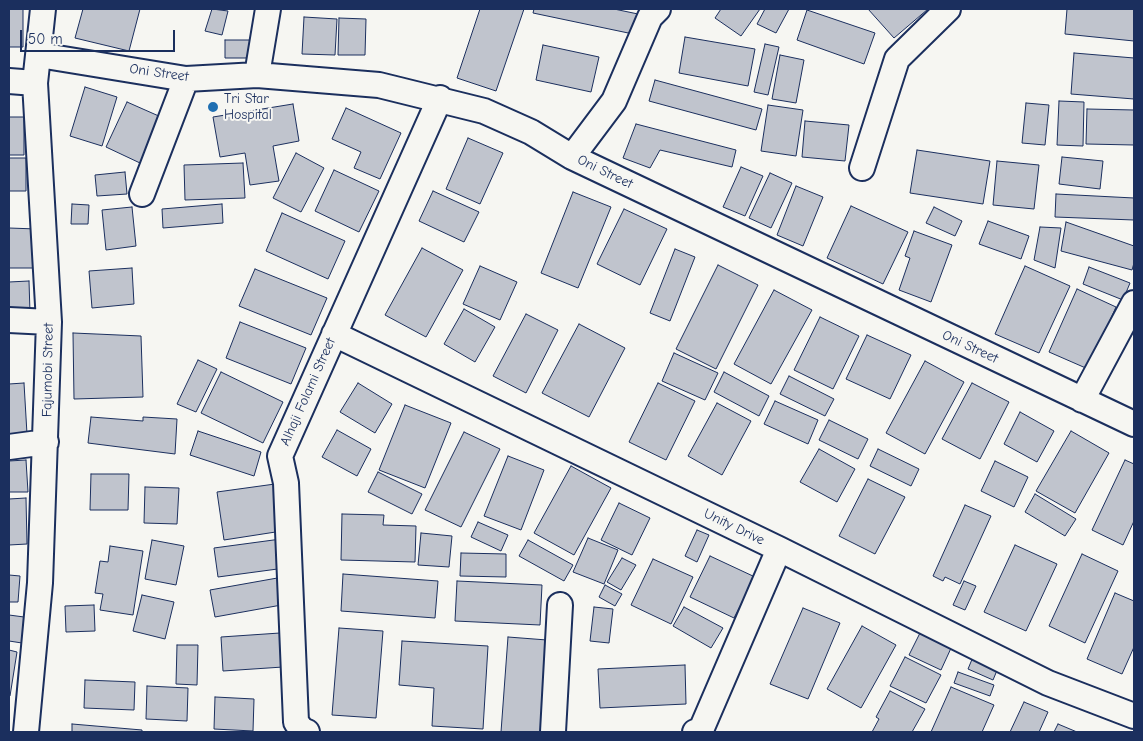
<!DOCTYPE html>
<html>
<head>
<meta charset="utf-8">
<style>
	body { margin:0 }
	#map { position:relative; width:1143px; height:741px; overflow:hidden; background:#f6f6f2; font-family:"Comic Neue",sans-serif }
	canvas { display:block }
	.frame { position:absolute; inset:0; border:10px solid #1b2f5e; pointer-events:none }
	.scale { position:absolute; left:20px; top:30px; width:155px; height:22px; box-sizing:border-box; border:2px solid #1b2f5e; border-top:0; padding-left:6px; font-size:15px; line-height:18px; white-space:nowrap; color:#1b2f5e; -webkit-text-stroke:4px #f6f6f2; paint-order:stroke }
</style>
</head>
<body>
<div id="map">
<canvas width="1143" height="741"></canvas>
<div class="frame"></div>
<div class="scale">50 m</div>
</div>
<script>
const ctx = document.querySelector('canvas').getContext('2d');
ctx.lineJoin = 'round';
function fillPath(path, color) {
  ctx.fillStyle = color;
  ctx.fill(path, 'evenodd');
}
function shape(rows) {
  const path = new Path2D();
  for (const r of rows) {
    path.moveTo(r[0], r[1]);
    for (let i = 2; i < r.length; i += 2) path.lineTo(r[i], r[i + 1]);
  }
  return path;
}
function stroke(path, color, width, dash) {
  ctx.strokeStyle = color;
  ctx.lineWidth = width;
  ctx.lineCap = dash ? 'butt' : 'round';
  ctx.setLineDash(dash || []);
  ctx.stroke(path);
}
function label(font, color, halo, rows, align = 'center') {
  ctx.font = font + ' "Comic Neue",sans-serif';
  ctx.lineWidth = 4;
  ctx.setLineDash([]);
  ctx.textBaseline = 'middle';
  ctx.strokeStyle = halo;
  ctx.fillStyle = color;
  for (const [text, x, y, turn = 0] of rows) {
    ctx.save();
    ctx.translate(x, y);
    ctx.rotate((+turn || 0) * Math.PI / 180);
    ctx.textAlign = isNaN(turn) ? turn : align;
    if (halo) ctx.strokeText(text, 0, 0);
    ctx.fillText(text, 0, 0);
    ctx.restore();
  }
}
const building = shape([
	[9,9,23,9,23,47,9,47,9,9],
	[83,9,140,9,129,51,75,38,83,9],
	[212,9,228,11,222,35,205,31,212,9],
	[480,9,524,9,496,91,457,78,480,9],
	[534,9,614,9,638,14,633,34,533,13,534,9],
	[721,9,760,9,741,36,715,18,721,9],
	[765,9,789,9,776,33,757,24,765,9],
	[868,9,928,9,894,38,868,9],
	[1067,9,1134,9,1134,41,1065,34,1067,9],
	[807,10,875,33,864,64,797,40,807,10],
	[304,17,337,19,335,55,302,54,304,17],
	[339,18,366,19,365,55,338,55,339,18],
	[685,37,755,49,748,86,679,73,685,37],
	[225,40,250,40,250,58,225,58,225,40],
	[765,44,779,47,768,95,754,92,765,44],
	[543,45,599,57,591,92,536,80,543,45],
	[1074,53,1134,58,1134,99,1071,94,1074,53],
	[780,55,804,60,796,103,772,99,780,55],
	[655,80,762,109,756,130,649,101,655,80],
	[85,87,117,97,102,146,70,136,85,87],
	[1059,101,1084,102,1083,146,1057,145,1059,101],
	[127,102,161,117,140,163,106,147,127,102],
	[1026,103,1049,105,1045,145,1022,143,1026,103],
	[293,104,299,141,273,146,279,181,250,185,245,153,220,157,213,117,293,104],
	[768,105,803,110,796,156,761,151,768,105],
	[346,108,401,133,380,179,354,168,361,152,332,139,346,108],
	[1087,109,1134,110,1134,145,1086,144,1087,109],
	[9,117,24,117,24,155,9,155,9,117],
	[805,121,849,125,845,161,802,157,805,121],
	[636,124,736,150,732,167,660,150,650,168,623,158,636,124],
	[468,138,503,153,480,204,446,189,468,138],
	[917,150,990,161,983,204,910,193,917,150],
	[296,153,324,168,301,212,273,198,296,153],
	[1062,157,1103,161,1100,189,1059,184,1062,157],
	[9,158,26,158,26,191,9,191,9,158],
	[997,161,1039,165,1034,209,993,205,997,161],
	[243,163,245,198,185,200,184,165,243,163],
	[741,167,763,176,745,216,723,207,741,167],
	[334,170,379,191,359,232,315,211,334,170],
	[125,172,127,194,97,196,95,175,125,172],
	[770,173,792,183,771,228,749,218,770,173],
	[796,186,823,197,803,246,777,235,796,186],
	[433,191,479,212,464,242,419,221,433,191],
	[573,192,611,207,578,288,541,273,573,192],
	[1056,194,1134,198,1134,220,1055,217,1056,194],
	[72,204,89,205,88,224,71,224,72,204],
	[222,204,223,223,163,228,162,209,222,204],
	[851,206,908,232,883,284,827,258,851,206],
	[132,207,136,246,106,250,102,210,132,207],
	[934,207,962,221,955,236,926,223,934,207],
	[624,209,667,229,640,285,597,264,624,209],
	[282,213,345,241,328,279,266,251,282,213],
	[988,221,1029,236,1021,259,979,244,988,221],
	[1066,222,1134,246,1134,263,1132,270,1061,251,1066,222],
	[1040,227,1061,228,1055,268,1034,260,1040,227],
	[9,228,37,229,37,268,9,268,9,228],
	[914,231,952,245,931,302,899,290,910,258,905,256,914,231],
	[422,248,463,270,426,337,385,315,422,248],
	[675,249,695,257,670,321,650,313,675,249],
	[718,265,758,285,716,369,676,349,718,265],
	[480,266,517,282,500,320,463,304,480,266],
	[1025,266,1070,286,1039,353,995,334,1025,266],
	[1089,267,1130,283,1123,300,1083,284,1089,267],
	[132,268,134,304,92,308,89,271,132,268],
	[255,269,327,298,311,335,239,306,255,269],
	[29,281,30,313,9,314,9,282,29,281],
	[1077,289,1116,307,1088,369,1049,352,1077,289],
	[774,290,812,310,771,384,734,364,774,290],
	[464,309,495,327,475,362,444,344,464,309],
	[526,314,558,330,526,393,493,376,526,314],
	[820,317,859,336,833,389,794,370,820,317],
	[240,322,306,348,291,384,226,358,240,322],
	[579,324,625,348,589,417,542,393,579,324],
	[73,333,141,336,143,397,74,399,73,333],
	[867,335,911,355,890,399,846,379,867,335],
	[674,353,718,373,705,400,662,381,674,353],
	[198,360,217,369,196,412,177,404,198,360],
	[925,361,964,382,925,454,886,433,925,361],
	[221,372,283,402,263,443,201,413,221,372],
	[724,372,769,396,759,416,714,392,724,372],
	[789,376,834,399,825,416,780,394,789,376],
	[24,383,27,434,9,436,9,384,24,383],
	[358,383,392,404,375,433,340,412,358,383],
	[658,383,695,401,666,460,629,442,658,383],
	[972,383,1009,402,980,459,942,439,972,383],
	[775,401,818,420,808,444,764,424,775,401],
	[717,403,751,421,722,475,688,456,717,403],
	[405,405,451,423,425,488,379,470,405,405],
	[1020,412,1054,431,1037,462,1004,444,1020,412],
	[91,417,143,421,143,417,177,419,175,454,88,443,91,417],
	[829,420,868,439,858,459,819,440,829,420],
	[337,430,371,449,357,476,322,457,337,430],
	[198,431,261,452,254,476,190,455,198,431],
	[1071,431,1109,453,1075,513,1036,491,1071,431],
	[464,432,500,449,461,527,425,510,464,432],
	[819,449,855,469,837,502,800,482,819,449],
	[878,449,919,469,911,486,870,466,878,449],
	[508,456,544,470,521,530,484,516,508,456],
	[26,460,28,492,9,492,9,461,26,460],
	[1125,460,1134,464,1134,521,1123,545,1092,530,1125,460],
	[995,461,1028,477,1014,507,981,491,995,461],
	[571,466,611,488,574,555,534,533,571,466],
	[378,472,422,494,412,514,368,492,378,472],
	[91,474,129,474,128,510,90,510,91,474],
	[868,479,905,497,875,554,839,536,868,479],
	[275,484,282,531,224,540,217,492,275,484],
	[145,487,179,488,177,524,144,523,145,487],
	[1035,494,1076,519,1065,536,1025,512,1035,494],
	[26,498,27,544,9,545,9,499,26,498],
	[619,503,650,518,632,555,601,540,619,503],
	[965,505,991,516,960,584,945,577,943,581,933,576,965,505],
	[342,514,384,515,383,525,416,526,415,562,341,560,342,514],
	[478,522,508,535,501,551,471,537,478,522],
	[697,530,709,535,697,562,685,556,697,530],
	[421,533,452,536,449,567,418,565,421,533],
	[588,538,618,550,604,584,573,572,588,538],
	[281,539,285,568,218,577,214,548,281,539],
	[152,540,184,546,176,585,145,579,152,540],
	[528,540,573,565,564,581,519,556,528,540],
	[1015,545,1057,564,1026,631,984,612,1015,545],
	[110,546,143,551,133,615,100,610,103,594,95,593,100,561,108,562,110,546],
	[461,553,506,554,506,577,460,576,461,553],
	[1082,554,1118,571,1085,643,1049,626,1082,554],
	[710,556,755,577,734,618,690,597,710,556],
	[622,558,636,565,621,590,607,582,622,558],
	[653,559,693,577,671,624,631,605,653,559],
	[343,574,438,581,435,618,341,611,343,574],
	[9,575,20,576,18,602,9,602,9,575],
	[283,577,287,604,215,617,210,590,283,577],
	[457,581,542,585,540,625,455,621,457,581],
	[964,581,976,586,965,610,953,605,964,581],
	[605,585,622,594,615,606,599,597,605,585],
	[1115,593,1134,601,1134,647,1122,674,1087,659,1115,593],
	[142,595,174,602,165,639,133,631,142,595],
	[94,605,95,631,66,632,65,606,94,605],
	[594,607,613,609,609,643,590,641,594,607],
	[684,607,723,628,711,648,673,626,684,607],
	[803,608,840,623,808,699,770,684,803,608],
	[9,615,24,617,22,643,9,641,9,615],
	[862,626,896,645,861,708,827,689,862,626],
	[339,628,383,631,376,718,332,715,339,628],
	[921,631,952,646,941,670,909,655,921,631],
	[280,633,283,667,223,671,221,637,280,633],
	[508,637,547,640,541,732,501,732,508,637],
	[402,641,488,646,483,729,432,726,434,688,399,685,402,641],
	[177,645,198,645,197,685,176,684,177,645],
	[9,650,17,652,10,696,9,696,9,650],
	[905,657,941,675,926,703,890,686,905,657],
	[973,657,998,668,993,680,968,669,973,657],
	[685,665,686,704,600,708,598,669,685,665],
	[958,672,994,685,990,696,954,683,958,672],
	[85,680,135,682,134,710,84,708,85,680],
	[147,686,188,688,187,721,146,719,147,686],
	[951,687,994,705,982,732,931,732,951,687],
	[890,691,925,709,912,732,872,732,879,719,876,717,890,691],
	[215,697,254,699,253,731,214,729,215,697],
	[1024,702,1048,712,1039,732,1010,732,1024,702],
	[72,724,142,730,142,732,72,732,72,724],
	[1058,724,1077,732,1054,732,1058,724]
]);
fillPath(building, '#c0c4cd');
stroke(building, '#1b2f5e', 1);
const minor = shape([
	[39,55,186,79,257,75,379,85,484,111,531,132,572,157,1134,424],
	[257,75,268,9],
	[9,81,35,83],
	[572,157,614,101,650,17,658,9],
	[862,168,897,59,948,9],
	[142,194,186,79],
	[9,320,49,322],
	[334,334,779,549,1048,683,1134,716],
	[1082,400,1134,303],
	[9,447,46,442],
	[26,732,40,583,49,322,35,83,43,9],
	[307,732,302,730,296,722,286,483,280,456,440,98],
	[553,732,560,605],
	[695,732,701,730,779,549]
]);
stroke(minor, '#1b2f5e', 28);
stroke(minor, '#f6f6f2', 24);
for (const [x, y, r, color] of [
	[213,107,6,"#1f6fb2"]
]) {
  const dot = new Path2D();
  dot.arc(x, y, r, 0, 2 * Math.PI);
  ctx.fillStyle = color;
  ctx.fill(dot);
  stroke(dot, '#f6f6f2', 2);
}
label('14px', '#1b2f5e', '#f6f6f2', [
	["Oni Street",159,73,8],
	["Oni Street",605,172,26],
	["Oni Street",970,347,25],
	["Fajumobi Street",48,370,-89],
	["Alhaji Folami Street",308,392,-66],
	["Unity Drive",734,527,26]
]);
label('14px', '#1b2f5e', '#f6f6f2', [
	["Tri Star",224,99],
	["Hospital",224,115]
], 'left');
</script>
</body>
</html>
